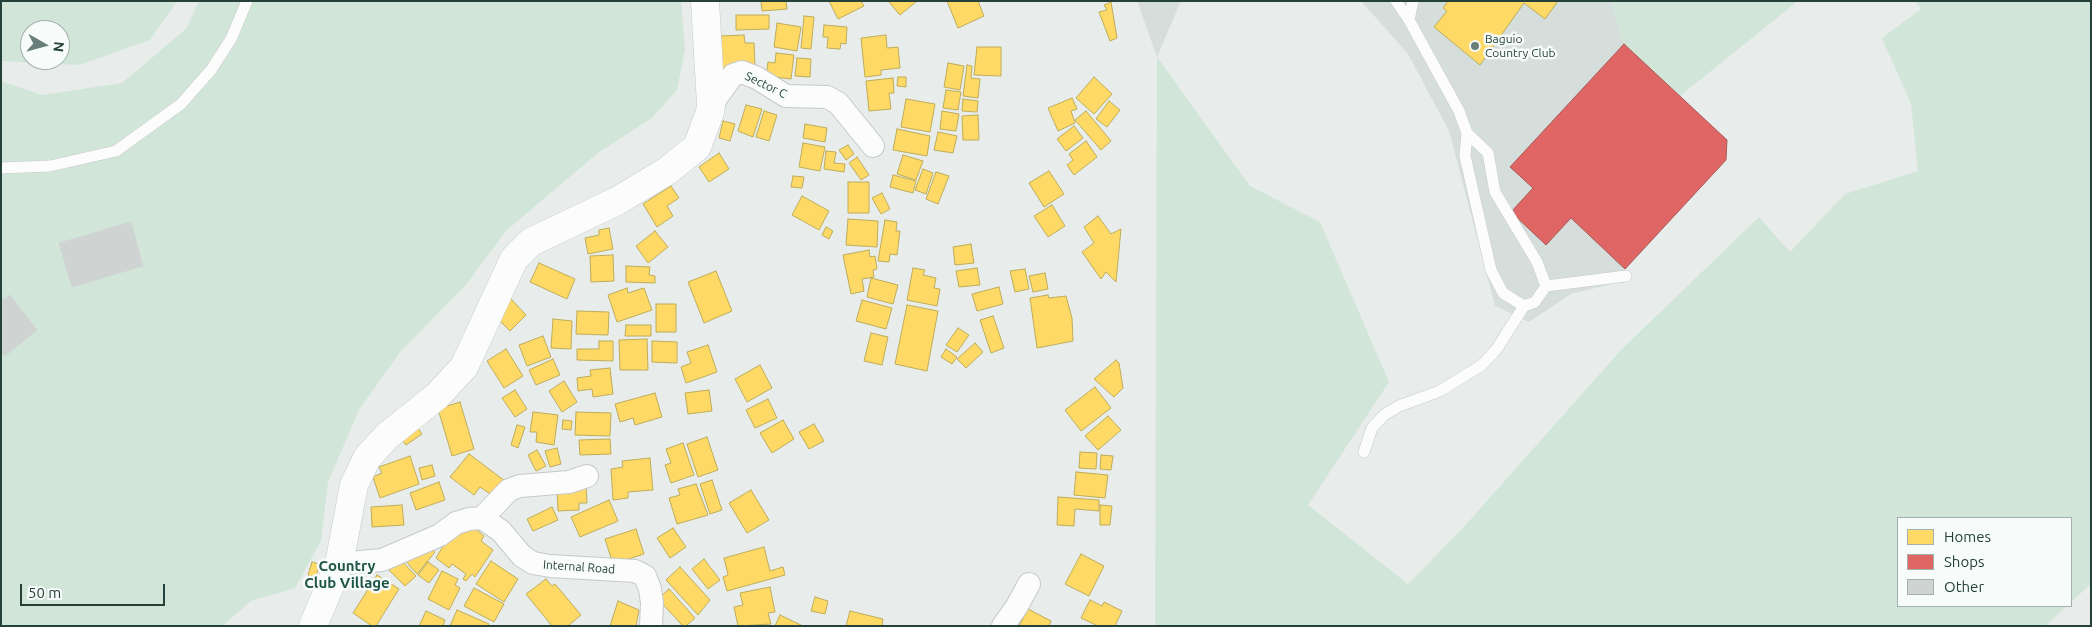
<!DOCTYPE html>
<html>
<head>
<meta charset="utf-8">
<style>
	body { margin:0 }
	#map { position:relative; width:2092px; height:627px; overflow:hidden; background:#e8edeb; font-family:Ubuntu,sans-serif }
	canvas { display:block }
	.frame { position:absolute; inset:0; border:2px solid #24423a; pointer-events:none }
	.legend { position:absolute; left:1897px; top:517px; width:175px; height:90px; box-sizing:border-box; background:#f7fbf9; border:1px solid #a3b1ad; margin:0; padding:6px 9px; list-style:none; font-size:15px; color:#24423a }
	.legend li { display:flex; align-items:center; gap:10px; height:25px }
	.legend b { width:25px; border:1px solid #a3b1ad }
	.north { position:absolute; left:20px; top:20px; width:50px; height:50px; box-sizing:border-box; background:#f7fbf9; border:1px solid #a3b1ad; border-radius:50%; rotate:97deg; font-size:14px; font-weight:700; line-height:20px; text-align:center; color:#24423a }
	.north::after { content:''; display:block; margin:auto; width:18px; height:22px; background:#697e78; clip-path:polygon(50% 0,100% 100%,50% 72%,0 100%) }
	.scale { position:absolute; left:20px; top:584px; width:145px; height:22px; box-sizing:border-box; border:2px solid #24423a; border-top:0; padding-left:6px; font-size:15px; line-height:18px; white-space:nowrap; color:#24423a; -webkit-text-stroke:4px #f7fbf9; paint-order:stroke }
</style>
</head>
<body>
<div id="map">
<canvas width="2092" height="627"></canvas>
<div class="frame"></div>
<ul class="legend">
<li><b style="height:14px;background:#ffd966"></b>Homes</li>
<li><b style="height:14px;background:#e06666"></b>Shops</li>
<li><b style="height:14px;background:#cfd4d2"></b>Other</li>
</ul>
<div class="north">N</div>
<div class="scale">50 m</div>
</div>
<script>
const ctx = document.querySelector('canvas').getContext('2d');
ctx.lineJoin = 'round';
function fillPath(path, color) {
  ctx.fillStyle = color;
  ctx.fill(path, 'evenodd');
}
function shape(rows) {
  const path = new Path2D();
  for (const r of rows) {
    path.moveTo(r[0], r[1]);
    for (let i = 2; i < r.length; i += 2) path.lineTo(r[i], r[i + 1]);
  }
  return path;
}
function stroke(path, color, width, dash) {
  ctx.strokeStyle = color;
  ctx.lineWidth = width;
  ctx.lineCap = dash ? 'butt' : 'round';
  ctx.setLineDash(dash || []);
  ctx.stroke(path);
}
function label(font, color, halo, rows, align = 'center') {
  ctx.font = font + ' Ubuntu,sans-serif';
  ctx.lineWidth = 5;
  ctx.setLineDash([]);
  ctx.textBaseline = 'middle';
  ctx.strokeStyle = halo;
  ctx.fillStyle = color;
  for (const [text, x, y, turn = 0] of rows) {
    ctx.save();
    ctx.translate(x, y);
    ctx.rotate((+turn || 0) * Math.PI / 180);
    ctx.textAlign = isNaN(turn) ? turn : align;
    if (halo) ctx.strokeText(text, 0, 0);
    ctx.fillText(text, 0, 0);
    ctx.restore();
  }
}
fillPath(shape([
	[1137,1,1181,1,1157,57],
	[1361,1,1611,1,1624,44,1727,140,1726,160,1612,284,1571,294,1529,322,1495,306,1449,131,1408,54]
]), '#d6dedb');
fillPath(shape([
	[1,1,177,1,150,40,79,65,1,61],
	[30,30,60,30,60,60,30,60],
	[199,1,681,1,685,49,677,90,652,118,599,152,506,231,465,286,401,351,359,410,328,482,321,541,295,588,251,601,222,626,1,626,1,81,42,95,122,83,186,29],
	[1611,1,1798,1,1680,96,1624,44],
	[1915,1,2091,1,2091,584,2071,602,2071,518,1898,518,1898,606,2067,606,2045,626,1155,626,1157,57,1250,186,1320,222,1389,382,1308,505,1408,584,1462,529,1621,350,1759,217,1790,252,1845,194,1918,171,1911,104,1882,38,1921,9]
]), '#d1e6d8');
const homes = shape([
	[761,1,786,1,787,9,762,11,761,1],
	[829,1,861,1,864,6,838,19,829,1],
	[888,1,917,1,900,15,888,1],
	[947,1,978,1,984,16,958,28,947,1],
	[1448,1,1558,1,1545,19,1524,3,1480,65,1434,27,1447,11,1443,8,1448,1],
	[1111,2,1117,38,1110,41,1099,12,1107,10,1104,5,1111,2],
	[736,15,769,15,769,29,736,30,736,15],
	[804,16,814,17,811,49,801,48,804,16],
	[777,23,801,27,797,51,774,47,777,23],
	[824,25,847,27,846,44,841,43,840,49,827,48,828,37,823,37,824,25],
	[744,35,745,43,754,43,755,67,722,69,721,36,744,35],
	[886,35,887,48,898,47,900,68,881,70,881,75,865,77,861,38,886,35],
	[977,47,1001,47,1001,76,974,75,977,47],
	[776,53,794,55,791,79,766,76,768,62,775,63,776,53],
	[797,58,811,59,810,77,795,76,797,58],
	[948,63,964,66,960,90,944,87,948,63],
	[967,65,972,66,971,78,980,79,978,98,963,96,967,65],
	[898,77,906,77,906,87,897,86,898,77],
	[1094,77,1112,94,1094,114,1076,98,1094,77],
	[893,78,894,93,889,93,891,109,869,111,866,81,893,78],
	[946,90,961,92,958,110,943,108,946,90],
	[1072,98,1077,109,1071,111,1075,123,1058,131,1048,108,1072,98],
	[906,99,935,104,930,132,901,127,906,99],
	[963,99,978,101,977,112,962,111,963,99],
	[1109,101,1120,110,1107,127,1096,119,1109,101],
	[746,105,762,109,753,137,738,131,746,105],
	[764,111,777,115,769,141,756,137,764,111],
	[942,111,959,114,956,131,940,129,942,111],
	[1086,111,1111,141,1101,150,1075,120,1086,111],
	[978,115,979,140,963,140,962,116,978,115],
	[723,121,735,124,730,141,719,138,723,121],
	[805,124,827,128,825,142,803,138,805,124],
	[1074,126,1083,138,1066,151,1057,139,1074,126],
	[897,129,930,136,927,156,893,150,897,129],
	[938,132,957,136,953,153,934,150,938,132],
	[1086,141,1097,157,1074,175,1067,165,1073,160,1069,154,1086,141],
	[803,143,825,147,820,171,799,167,803,143],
	[848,145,854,154,846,160,839,150,848,145],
	[826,151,836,152,834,163,845,164,844,172,824,169,826,151],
	[719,153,729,169,709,182,699,167,719,153],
	[903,155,923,161,916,180,897,174,903,155],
	[857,157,869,175,861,180,849,163,857,157],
	[923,169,933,173,926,194,915,190,923,169],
	[1049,171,1064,194,1044,207,1029,183,1049,171],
	[936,172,949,176,938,204,926,199,936,172],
	[893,175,916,181,913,193,890,187,893,175],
	[793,176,804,177,802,188,791,187,793,176],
	[848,182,869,182,869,213,848,213,848,182],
	[671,186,679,198,667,206,673,216,657,227,643,204,671,186],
	[882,193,890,209,881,214,872,198,882,193],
	[802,196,829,211,819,230,792,215,802,196],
	[1052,205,1065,226,1048,237,1034,216,1052,205],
	[1098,216,1111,234,1121,229,1116,282,1106,272,1101,279,1082,252,1094,243,1084,227,1098,216],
	[848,219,878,221,877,247,846,245,848,219],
	[885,220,897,222,896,231,900,231,897,255,890,254,889,262,878,261,885,220],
	[826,227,833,231,829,239,822,235,826,227],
	[609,228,613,249,588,254,585,238,599,235,599,230,609,228],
	[655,231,668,247,648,263,636,246,655,231],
	[971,244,974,263,955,265,953,247,971,244],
	[869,250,870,257,875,256,877,269,873,270,874,277,862,279,864,291,851,294,843,255,869,250],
	[613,255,614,281,591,282,590,256,613,255],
	[539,263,575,279,567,299,530,282,539,263],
	[626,266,650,267,649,275,655,276,655,283,626,282,626,266],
	[913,268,925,270,923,275,936,278,934,288,940,289,937,306,907,300,913,268],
	[977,268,980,285,959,287,956,271,977,268],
	[1025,269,1029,289,1015,292,1010,271,1025,269],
	[716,271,732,311,704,323,688,282,716,271],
	[1045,273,1048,289,1033,292,1029,276,1045,273],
	[871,278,898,285,893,304,867,297,871,278],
	[999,287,1003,304,977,311,972,294,999,287],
	[627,288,628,293,644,288,652,310,617,322,608,295,627,288],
	[1048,295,1049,298,1066,296,1072,318,1073,341,1037,348,1030,298,1048,295],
	[511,299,526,315,510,331,495,316,511,299],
	[862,300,892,308,886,329,856,321,862,300],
	[656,304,676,304,676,332,656,332,656,304],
	[907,305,938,311,927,371,895,364,907,305],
	[577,311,609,312,608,335,576,334,577,311],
	[993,316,1004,348,991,353,980,320,993,316],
	[553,319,572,321,571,349,551,348,553,319],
	[626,325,651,325,651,336,625,336,626,325],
	[958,328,969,335,957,352,946,345,958,328],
	[871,333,888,337,882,365,864,361,871,333],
	[543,336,551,357,527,366,519,345,543,336],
	[647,339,648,370,620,370,619,340,647,339],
	[599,341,613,341,613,361,577,360,577,349,599,349,599,341],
	[652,341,677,342,677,363,652,362,652,341],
	[975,343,983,352,966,368,957,359,975,343],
	[708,345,717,372,686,383,681,367,691,363,687,352,708,345],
	[506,349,523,376,504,388,487,361,506,349],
	[946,349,957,357,952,364,941,357,946,349],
	[553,359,560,375,536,385,529,370,553,359],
	[1116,360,1119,363,1123,388,1114,397,1094,379,1116,360],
	[760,365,772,388,747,402,735,379,760,365],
	[610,368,613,394,593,397,592,389,578,391,577,378,591,376,590,370,610,368],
	[564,381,577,402,562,412,549,391,564,381],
	[1095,387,1111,408,1081,431,1065,410,1095,387],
	[515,390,527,409,515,417,502,398,515,390],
	[709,390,712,411,688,414,685,393,709,390],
	[655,393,662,417,635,425,633,418,620,422,615,404,655,393],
	[768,399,777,418,755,428,746,410,768,399],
	[460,402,474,449,452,456,438,409,460,402],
	[533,412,558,415,554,445,536,442,537,432,530,432,533,412],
	[576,412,611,413,610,436,575,435,576,412],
	[1108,416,1121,430,1098,450,1085,436,1108,416],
	[563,420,572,421,571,430,562,429,563,420],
	[783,420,794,439,772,453,760,433,783,420],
	[415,424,422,434,406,445,399,436,415,424],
	[814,424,824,441,809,449,799,432,814,424],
	[517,425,525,427,518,448,511,445,517,425],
	[707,437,718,470,698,477,687,444,707,437],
	[610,439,611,454,580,455,579,440,610,439],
	[683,443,694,475,671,483,665,465,671,463,666,449,683,443],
	[557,448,561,464,550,467,545,451,557,448],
	[537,450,546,466,536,471,528,455,537,450],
	[1080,452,1097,453,1096,469,1079,468,1080,452],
	[469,454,505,481,496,498,480,487,474,495,450,477,469,454],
	[1101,455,1113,456,1111,470,1100,469,1101,455],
	[410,456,419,484,380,498,373,477,382,473,379,467,410,456],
	[650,458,653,490,628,492,628,498,613,500,611,469,623,467,622,461,650,458],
	[432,465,435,476,422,480,419,468,432,465],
	[1076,472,1108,475,1105,498,1074,495,1076,472],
	[712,480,722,510,710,514,700,484,712,480],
	[439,482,445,500,416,510,410,493,439,482],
	[696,484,708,515,677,524,669,498,680,495,678,489,696,484],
	[586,485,587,503,579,503,579,510,558,511,557,487,586,485],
	[751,490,769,520,747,533,729,503,751,490],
	[1058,497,1099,500,1099,511,1075,509,1074,526,1057,525,1058,497],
	[609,500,618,521,580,537,571,517,609,500],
	[402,505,404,525,372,527,371,507,402,505],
	[1100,505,1112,506,1110,525,1100,525,1100,505],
	[552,507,558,520,533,531,527,519,552,507],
	[472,526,484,536,481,541,493,550,475,577,472,574,466,581,463,579,466,574,452,564,449,568,436,558,449,536,472,526],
	[673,528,686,547,670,558,657,538,673,528],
	[636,529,644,554,613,564,605,539,636,529],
	[429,547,435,552,417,574,402,557,429,547],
	[764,547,770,571,783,567,785,575,727,591,723,577,728,575,724,558,764,547],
	[1081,554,1104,566,1089,596,1065,584,1081,554],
	[399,558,416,576,405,586,388,569,399,558],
	[704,559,720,580,708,589,692,569,704,559],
	[491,561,518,579,504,602,476,584,491,561],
	[312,562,319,564,316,577,308,575,312,562],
	[428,562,439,570,429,583,418,575,428,562],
	[680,567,710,600,698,615,666,580,680,567],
	[442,571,458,579,455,585,460,588,449,610,428,599,442,571],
	[377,575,399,589,376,626,372,626,353,613,377,575],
	[546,579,552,586,555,584,581,615,568,626,552,626,526,594,546,579],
	[770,587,775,612,768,613,771,624,738,626,734,607,743,605,740,593,770,587],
	[474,588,504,604,494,622,464,606,474,588],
	[669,589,695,618,686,626,683,626,658,599,669,589],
	[815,597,828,601,825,614,811,611,815,597],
	[1090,600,1102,606,1104,602,1122,611,1115,626,1098,626,1081,618,1090,600],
	[618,601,639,610,636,626,610,626,618,601],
	[1028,609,1051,621,1049,626,1019,626,1028,609],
	[457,610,489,624,488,626,450,626,457,610],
	[426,611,445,620,443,626,419,626,426,611],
	[850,611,883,619,882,626,846,626,850,611],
	[780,615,803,626,775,626,780,615]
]);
fillPath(homes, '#ffd966');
stroke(homes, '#bdac59', 1);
const shops = shape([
	[1624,44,1727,140,1726,160,1625,269,1571,218,1546,245,1511,212,1533,188,1510,167,1624,44]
]);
fillPath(shops, '#e06666');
stroke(shops, '#a85b59', 1);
const building = shape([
	[131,222,143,266,72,287,59,243,131,222],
	[10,295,37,330,5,356,1,351,1,297,4,300,10,295]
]);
fillPath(building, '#cfd4d2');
stroke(building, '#d1d6d4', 1);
const lane = shape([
	[1409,20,1413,1],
	[1467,133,1465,156,1491,270,1503,293,1524,306],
	[1,168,50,166,116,151,181,104,211,70,231,39,247,1],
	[1546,286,1626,276],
	[1364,452,1372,428,1384,415,1399,406,1440,391,1482,365,1496,350,1524,306,1535,302,1546,286,1537,262,1495,192,1488,153,1467,133,1459,111,1409,20,1396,1]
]);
const street = shape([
	[711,105,733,75,742,72,757,78,786,96,827,97,838,103,873,146],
	[482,518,509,490,520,486,569,482,587,476],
	[339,564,382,560,440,535,456,523,469,519,482,518,501,531,522,556,533,563,550,566,635,571,645,576,650,589,652,603,651,626],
	[1003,626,1017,606,1029,584]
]);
const secondary = shape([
	[313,626,339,564,354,485,367,458,387,436,437,396,464,367,514,259,531,242,617,201,667,171,697,147,710,112,711,105,705,1]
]);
stroke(lane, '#c5cac8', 12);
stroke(street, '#c5cac8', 24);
stroke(secondary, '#c3cbc8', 29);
stroke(lane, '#fcfcfc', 11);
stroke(street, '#fcfcfc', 22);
stroke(secondary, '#fcfcfc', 28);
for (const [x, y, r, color] of [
	[1475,46,5,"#697e78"]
]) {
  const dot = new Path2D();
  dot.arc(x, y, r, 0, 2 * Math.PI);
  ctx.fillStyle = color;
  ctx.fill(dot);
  stroke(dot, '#f7fbf9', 2);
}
label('12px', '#24423a', '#f7fbf9', [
	["Baguio",1485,39],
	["Country Club",1485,53]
], 'left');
label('12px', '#24423a', '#f7fbf9', [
	["Sector C",766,85,26],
	["Internal Road",579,567,4]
]);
label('bold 15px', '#1f5548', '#f7fbf9', [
	["Country",347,566],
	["Club Village",347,583]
]);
</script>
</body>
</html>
